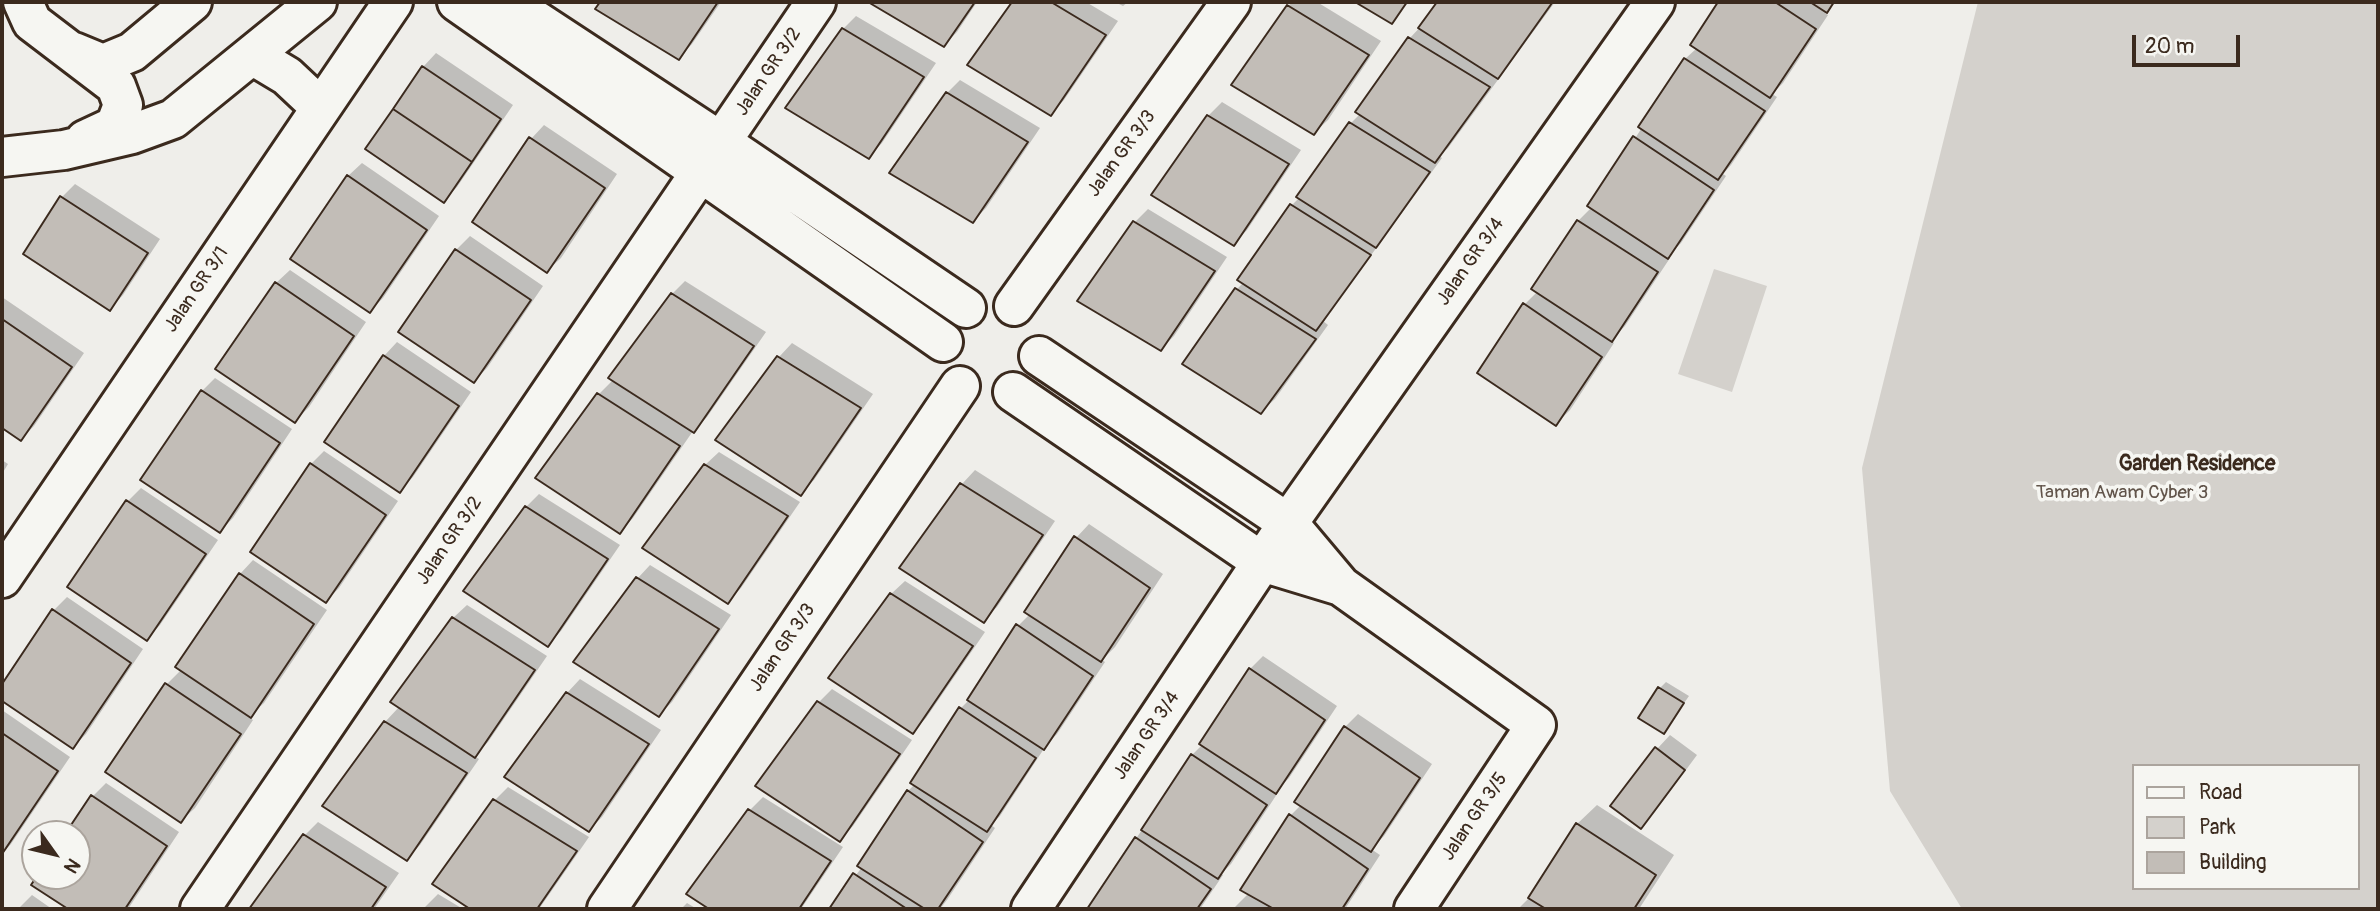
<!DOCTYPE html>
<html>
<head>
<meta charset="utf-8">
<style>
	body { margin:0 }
	#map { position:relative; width:2380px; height:911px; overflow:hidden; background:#efeeea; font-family:Pangolin,sans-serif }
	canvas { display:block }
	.frame { position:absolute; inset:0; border:4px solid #3b2a1e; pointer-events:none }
	.legend { position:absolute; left:2132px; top:764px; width:228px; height:126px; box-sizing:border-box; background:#f6f6f2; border:2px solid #aba49d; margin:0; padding:9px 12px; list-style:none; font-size:21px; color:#3b2a1e }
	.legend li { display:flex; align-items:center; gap:14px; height:35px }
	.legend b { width:35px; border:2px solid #aba49d }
	.north { position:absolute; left:21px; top:820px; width:70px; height:70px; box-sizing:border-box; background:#f6f6f2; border:2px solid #aba49d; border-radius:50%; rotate:124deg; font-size:19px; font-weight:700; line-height:28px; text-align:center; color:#3b2a1e }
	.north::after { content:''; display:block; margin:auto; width:24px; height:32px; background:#3b2a1e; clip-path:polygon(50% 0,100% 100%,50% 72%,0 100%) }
	.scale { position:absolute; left:2132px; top:35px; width:108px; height:32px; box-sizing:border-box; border:4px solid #3b2a1e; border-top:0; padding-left:9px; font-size:21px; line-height:24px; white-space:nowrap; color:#3b2a1e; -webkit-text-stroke:5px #f6f6f2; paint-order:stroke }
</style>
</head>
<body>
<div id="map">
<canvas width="2380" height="911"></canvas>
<div class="frame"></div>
<ul class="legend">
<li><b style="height:9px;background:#f6f6f2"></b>Road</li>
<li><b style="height:19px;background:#d4d1cc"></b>Park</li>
<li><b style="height:19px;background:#c2bdb7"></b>Building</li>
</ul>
<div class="north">N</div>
<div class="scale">20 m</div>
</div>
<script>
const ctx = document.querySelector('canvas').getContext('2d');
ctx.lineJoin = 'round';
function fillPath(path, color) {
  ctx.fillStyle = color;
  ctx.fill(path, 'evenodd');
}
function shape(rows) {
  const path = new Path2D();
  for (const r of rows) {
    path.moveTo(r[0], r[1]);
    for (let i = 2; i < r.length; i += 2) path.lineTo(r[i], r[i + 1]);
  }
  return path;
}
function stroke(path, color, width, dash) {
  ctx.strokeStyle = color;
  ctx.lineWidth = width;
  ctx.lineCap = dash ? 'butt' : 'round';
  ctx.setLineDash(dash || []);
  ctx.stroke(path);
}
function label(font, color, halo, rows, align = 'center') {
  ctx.font = font + ' Pangolin,sans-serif';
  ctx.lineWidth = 7;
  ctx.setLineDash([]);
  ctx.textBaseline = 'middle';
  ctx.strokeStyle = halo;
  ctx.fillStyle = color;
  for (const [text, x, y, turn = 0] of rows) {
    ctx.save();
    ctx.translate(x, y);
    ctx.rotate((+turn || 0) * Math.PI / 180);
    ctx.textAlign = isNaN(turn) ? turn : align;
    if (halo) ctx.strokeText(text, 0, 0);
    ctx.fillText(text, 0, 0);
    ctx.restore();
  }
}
fillPath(shape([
	[1978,2,2378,2,2378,909,1962,909,1890,791,1862,468],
	[2133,766,2357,766,2357,888,2133,888],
	[1714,269,1767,286,1732,392,1678,374]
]), '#d4d1cc');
fillPath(shape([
	[602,2,721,2,692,44,679,58,597,8],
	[872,2,977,2,957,32,944,45],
	[1014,2,1086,2,1118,21,1064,100,1051,114,970,65],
	[1115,2,1128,2,1123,6],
	[1293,2,1317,2,1381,41,1328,120,1314,133,1288,6],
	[1358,2,1409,2,1391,22],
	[1439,2,1555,2,1448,148,1439,156,1442,158,1323,321,1328,325,1275,399,1261,412,1237,289,1244,282,1291,206,1300,197,1351,123,1361,113,1358,112,1410,38,1423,24],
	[1721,2,1836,2,1825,13,1828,15,1783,83,1772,94,1777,97,1731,165,1723,174,1726,176,1681,243,1667,257,1670,258,1625,326,1611,340,1614,343,1570,410,1556,424,1524,305,1538,291,1533,288,1578,221,1592,207,1685,59,1697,48,1692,45],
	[856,16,936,63,882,143,869,157,843,29],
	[436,53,513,105,457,187,444,200,423,67],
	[960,80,1040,128,986,208,973,221,947,93],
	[1222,102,1301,150,1247,230,1234,243,1153,194,1208,116],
	[544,125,617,174,561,258,547,271,531,139],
	[362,163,439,216,383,298,370,311,348,176],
	[75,184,160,239,123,295,110,309,62,197],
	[1148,209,1227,257,1174,336,1161,349,1135,222],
	[470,236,543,286,487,368,474,381,400,332,456,250],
	[290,270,366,322,309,407,295,421,276,283],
	[685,281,766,332,707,417,693,431,633,518,620,532,599,394,614,379,672,294],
	[2,297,84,353,34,426,21,439,2,426],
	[397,342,471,392,413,477,400,490,384,356],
	[792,343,873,394,814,480,800,493,718,440,779,357],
	[215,378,292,429,233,518,220,531,202,391],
	[324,451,398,501,339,588,326,601,311,464],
	[719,452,800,502,741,588,727,602,705,465],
	[2,460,8,464,2,474],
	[975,470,1055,521,997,607,983,620,901,567,962,484],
	[141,488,218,540,160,625,147,639,69,587,128,501],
	[539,494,620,545,561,631,547,645,526,507],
	[1089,524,1163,574,1115,647,1102,660,1105,662,1057,734,1047,744,1000,816,991,825,995,828,947,900,940,909,831,909,862,867,908,791,915,784,912,782,961,708,970,699,1018,626,1030,614,1076,538],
	[253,560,327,610,264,703,249,717,253,720,195,808,181,821,167,684,182,669,240,574],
	[650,565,731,615,672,702,659,715,637,579],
	[905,581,985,632,926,718,913,731,891,594],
	[67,597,143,649,86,734,73,747,2,699,2,687,53,611],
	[467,605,547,656,488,742,474,756,479,759,420,845,406,859,385,722,400,706,453,618],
	[1263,656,1337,706,1289,778,1277,790,1279,791,1231,864,1221,874,1223,875,1200,909,1089,909,1192,755,1203,744,1250,669],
	[580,679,661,730,602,817,589,830,567,693],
	[1666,682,1689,696,1664,732,1660,688],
	[832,689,912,740,853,826,840,840,818,703],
	[2,710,70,757,11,844,2,854],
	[1358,714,1432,764,1384,836,1371,849,1380,855,1345,909,1233,909,1249,893,1291,815,1301,805,1345,727],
	[1670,735,1697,755,1654,813,1640,827,1657,749],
	[106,783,179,832,128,909,71,909,33,884,39,876,77,876,77,834,67,834,93,796],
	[508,787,589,837,539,909,474,909,434,883,495,800],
	[763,797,843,847,801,909,713,909,689,894,750,810],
	[1597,805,1674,855,1639,909,1518,909,1531,896,1577,824],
	[318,822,399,873,374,909,251,909,305,835],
	[438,894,463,909,423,909],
	[32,895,52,909,18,909],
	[687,903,697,909,681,909]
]), '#0003');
const building = shape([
	[600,2,718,2,679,60,595,9,600,2],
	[868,2,975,2,944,47,868,2],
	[1012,2,1051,2,1106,35,1051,116,967,65,1012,2],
	[1355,2,1407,2,1392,24,1355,2],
	[1437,2,1550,2,1552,3,1498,79,1418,28,1437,2],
	[1718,2,1775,2,1816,29,1770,98,1690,45,1718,2],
	[1810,2,1834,2,1827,13,1810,2],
	[1287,5,1369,55,1314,135,1231,85,1287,5],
	[842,28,924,77,869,159,785,108,842,28],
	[1408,37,1490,87,1435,163,1355,112,1408,37],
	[1684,58,1765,111,1718,180,1638,127,1684,58],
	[422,66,501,119,472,162,393,109,422,66],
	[946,92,1028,142,973,223,889,173,946,92],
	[393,109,472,162,444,203,365,149,393,109],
	[1207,115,1289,164,1234,246,1151,195,1207,115],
	[1349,122,1430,172,1376,248,1296,197,1349,122],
	[1633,136,1714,190,1668,259,1587,206,1633,136],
	[529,137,605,188,547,273,472,222,529,137],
	[347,175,427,230,370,313,290,259,347,175],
	[60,196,148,253,110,311,23,254,60,196],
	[1290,204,1371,255,1316,331,1237,280,1290,204],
	[1577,220,1658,272,1612,342,1531,289,1577,220],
	[1133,221,1215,271,1161,351,1077,301,1133,221],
	[455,249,531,300,474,383,398,332,455,249],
	[275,282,354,336,295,423,215,369,275,282],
	[1235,288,1316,339,1261,414,1182,364,1235,288],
	[671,293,754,346,694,433,608,378,671,293],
	[1523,303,1602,357,1556,426,1477,373,1523,303],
	[2,319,72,367,21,441,2,428,2,319],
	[383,355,459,406,400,493,324,442,383,355],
	[777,356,861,408,801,496,715,440,777,356],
	[201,390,280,443,220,533,140,480,201,390],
	[597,393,680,446,620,534,535,478,597,393],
	[310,463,386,515,326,603,250,552,310,463],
	[704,464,788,516,728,604,642,548,704,464],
	[960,483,1043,535,984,623,899,568,960,483],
	[126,500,206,554,147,641,67,587,126,500],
	[525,506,608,559,548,647,463,591,525,506],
	[1074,536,1150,588,1101,662,1024,612,1074,536],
	[239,573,314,624,251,718,175,667,239,573],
	[636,577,719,629,659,717,573,662,636,577],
	[890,593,973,646,913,734,828,678,890,593],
	[52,609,131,663,73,749,2,701,2,684,52,609],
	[452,617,535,670,475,758,390,702,452,617],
	[1016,624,1093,676,1044,750,967,700,1016,624],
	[1249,668,1325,720,1276,794,1199,744,1249,668],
	[165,683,241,734,181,823,105,772,165,683],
	[1658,687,1684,703,1664,734,1638,718,1658,687],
	[566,692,649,744,589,832,504,777,566,692],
	[817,701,900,754,840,842,755,786,817,701],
	[959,707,1036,758,987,832,910,783,959,707],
	[384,721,467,773,407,861,322,806,384,721],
	[1344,726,1420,778,1371,852,1294,802,1344,726],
	[2,733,58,771,2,854,2,733],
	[1655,747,1685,770,1641,829,1610,806,1655,747],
	[1191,754,1267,805,1218,879,1141,830,1191,754],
	[907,790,983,842,938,909,925,909,857,866,907,790],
	[91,795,167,846,125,909,68,909,31,885,37,876,77,876,77,834,65,834,91,795],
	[493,799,577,851,537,909,470,909,432,884,493,799],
	[748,809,831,861,799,909,709,909,686,894,748,809],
	[1289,814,1368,869,1342,909,1274,909,1240,890,1289,814],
	[1576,823,1656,875,1634,909,1546,909,1528,898,1576,823],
	[303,834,386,887,371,909,249,909,303,834],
	[1135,837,1211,889,1197,909,1087,909,1135,837],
	[853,873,907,909,829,909,853,873]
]);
fillPath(building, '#c2bdb7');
stroke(building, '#3b2a1e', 2);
const minor = shape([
	[23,2,32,22,116,86,123,105,115,126,85,140],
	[457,2,943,342],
	[508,2,721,142,966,308],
	[74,52,103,64,132,52,192,2],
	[252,55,287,76,320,107],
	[2,157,64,150,132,134,173,119,317,2],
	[1014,306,1231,2],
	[1039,356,1288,523,1341,586,1536,725,1414,909],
	[1013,392,1262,562,1341,586],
	[2,578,393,2],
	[200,909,816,2],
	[607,909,960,386],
	[1031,909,1288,523,1655,2]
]);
stroke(minor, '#3b2a1e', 44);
stroke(minor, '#f6f6f2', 38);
label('19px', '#3b2a1e', '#f6f6f2', [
	["Jalan GR 3/2",769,72,-56],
	["Jalan GR 3/3",1122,154,-54],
	["Jalan GR 3/4",1471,262,-55],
	["Jalan GR 3/1",197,290,-56],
	["Jalan GR 3/2",450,541,-56],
	["Jalan GR 3/3",783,648,-56],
	["Jalan GR 3/4",1147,736,-56],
	["Jalan GR 3/5",1475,817,-56]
]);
label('19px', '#61544a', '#f6f6f2', [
	["Taman Awam Cyber 3",2122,493]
]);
label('bold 21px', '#3b2a1e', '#f6f6f2', [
	["Garden Residence",2197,465]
]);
</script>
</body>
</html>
